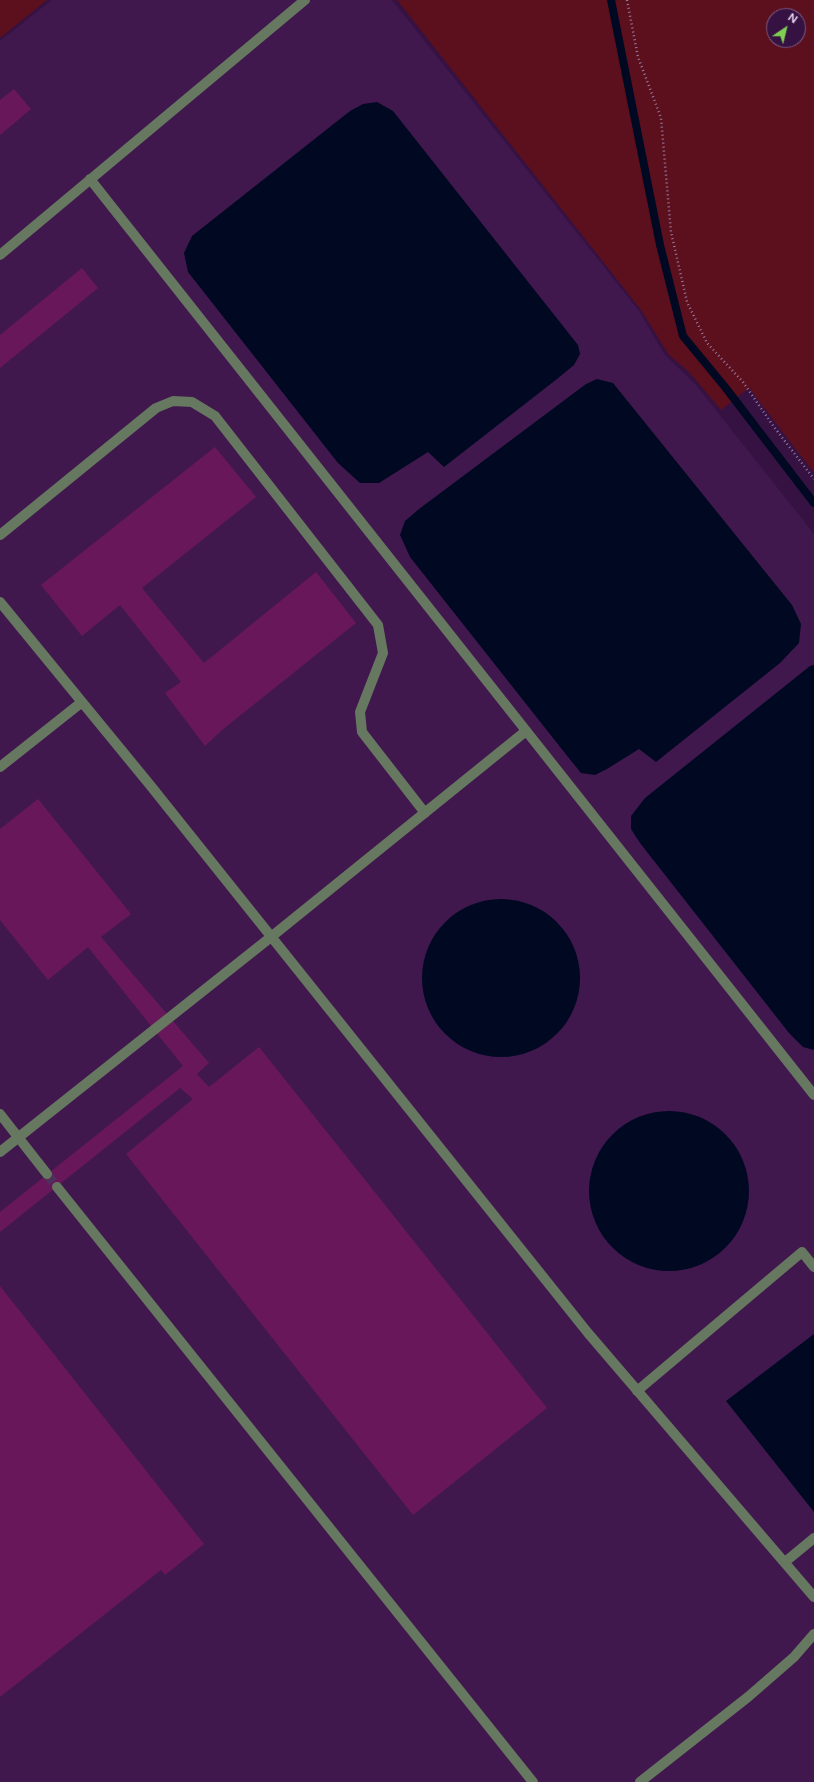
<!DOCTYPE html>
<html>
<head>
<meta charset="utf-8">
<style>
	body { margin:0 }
	#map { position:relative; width:814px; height:1782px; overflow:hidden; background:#361242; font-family:Figtree,sans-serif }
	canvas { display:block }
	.north { position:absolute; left:766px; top:8px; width:40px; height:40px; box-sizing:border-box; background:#361242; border:1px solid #7d5f88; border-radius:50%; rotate:35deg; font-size:11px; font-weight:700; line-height:16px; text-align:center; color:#e8d3f1 }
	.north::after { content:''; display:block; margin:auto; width:14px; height:18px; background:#7fd052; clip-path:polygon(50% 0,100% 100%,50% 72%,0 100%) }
</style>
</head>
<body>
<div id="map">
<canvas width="814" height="1782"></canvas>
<div class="north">N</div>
</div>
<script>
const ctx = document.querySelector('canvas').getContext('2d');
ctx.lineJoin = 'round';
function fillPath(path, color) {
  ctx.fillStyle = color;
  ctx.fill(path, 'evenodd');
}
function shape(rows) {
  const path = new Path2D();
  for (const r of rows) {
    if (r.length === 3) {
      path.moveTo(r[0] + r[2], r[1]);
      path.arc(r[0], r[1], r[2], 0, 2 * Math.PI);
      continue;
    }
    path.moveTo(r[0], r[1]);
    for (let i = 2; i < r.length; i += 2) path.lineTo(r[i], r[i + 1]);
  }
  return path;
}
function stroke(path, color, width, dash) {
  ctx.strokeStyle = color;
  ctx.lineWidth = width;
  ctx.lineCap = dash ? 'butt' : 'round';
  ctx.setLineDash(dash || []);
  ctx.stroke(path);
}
fillPath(shape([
	[52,0,392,0,639,311,664,354,696,385,814,534,814,1782,0,1782,0,41]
]), '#40184e');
fillPath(shape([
	[0,0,47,0,0,38],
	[397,0,814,0,814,473,749,388,721,410,689,372,669,355,641,310],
	[774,16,798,16,798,40,774,40]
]), '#5c0f1d');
fillPath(shape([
	[377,102,393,111,578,345,580,354,574,365,557,379,444,467,428,452,379,483,360,483,338,463,188,272,184,253,192,236,350,111,363,104],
	[597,379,613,383,792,605,801,624,799,643,780,663,656,762,639,749,607,769,595,775,581,773,568,757,410,557,400,535,405,521,419,509,586,384],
	[814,665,814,1050,803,1047,789,1033,640,843,631,829,631,816,645,798,810,666],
	[501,978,79],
	[669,1191,80],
	[814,1334,814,1512,726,1401]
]), '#000921');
stroke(shape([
	[611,0,660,245,683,336,725,387,814,503]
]), '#000921', 8);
fillPath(shape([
	[14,89,31,109,0,135,0,100],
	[82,268,98,288,0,368,0,335],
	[215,447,256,497,142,588,204,663,316,572,356,623,222,730,205,746,165,693,181,682,120,605,82,636,41,585],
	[38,799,131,914,101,937,209,1063,197,1074,209,1087,259,1047,547,1408,413,1515,126,1154,193,1099,180,1088,0,1232,0,1212,183,1066,88,947,48,980,0,920,0,829],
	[0,1286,204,1544,165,1575,161,1570,0,1697]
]), '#68175a');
stroke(shape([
	[47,1174,57,1187]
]), '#512f5c', 10, [10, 5]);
stroke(shape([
	[627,0,638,57,661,118,671,232,687,302,707,343,743,382,774,427,814,479]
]), '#987ca2', 2.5, [1, 3]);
stroke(shape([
	[90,179,814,1095],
	[0,255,305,0],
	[0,535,156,408,173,401,192,402,215,416,378,625,383,653,360,712,362,732,425,813],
	[0,602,150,785,588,1333,814,1597],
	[0,767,82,702],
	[0,1114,47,1174],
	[0,1152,271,937,526,731],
	[57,1187,533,1782],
	[637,1391,802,1252,814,1267],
	[785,1562,814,1538],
	[640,1782,748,1697,794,1657,814,1634]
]), '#677860', 10);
</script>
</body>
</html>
